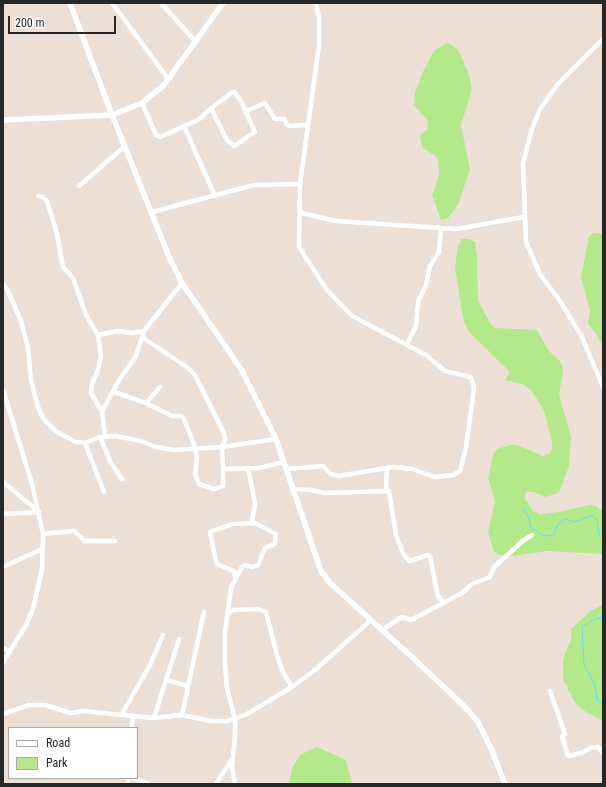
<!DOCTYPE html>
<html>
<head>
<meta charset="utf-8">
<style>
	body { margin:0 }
	#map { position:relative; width:606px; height:787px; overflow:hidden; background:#ece0d6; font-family:"Roboto Condensed",sans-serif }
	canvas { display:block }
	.frame { position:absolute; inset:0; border:4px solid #272727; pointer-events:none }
	.legend { position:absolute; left:8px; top:727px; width:130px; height:52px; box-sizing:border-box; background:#fff; border:1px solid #a9a9a9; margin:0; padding:5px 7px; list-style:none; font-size:12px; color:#272727 }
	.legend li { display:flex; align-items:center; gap:8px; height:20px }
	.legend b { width:20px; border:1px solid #a9a9a9 }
	.scale { position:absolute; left:8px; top:16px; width:108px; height:18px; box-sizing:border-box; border:2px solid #272727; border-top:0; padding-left:5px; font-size:12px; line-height:14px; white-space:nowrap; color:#272727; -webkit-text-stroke:3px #fff; paint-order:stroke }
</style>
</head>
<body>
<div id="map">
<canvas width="606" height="787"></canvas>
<div class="frame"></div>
<ul class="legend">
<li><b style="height:5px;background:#fff"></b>Road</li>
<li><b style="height:11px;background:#b4e98b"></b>Park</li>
</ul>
<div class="scale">200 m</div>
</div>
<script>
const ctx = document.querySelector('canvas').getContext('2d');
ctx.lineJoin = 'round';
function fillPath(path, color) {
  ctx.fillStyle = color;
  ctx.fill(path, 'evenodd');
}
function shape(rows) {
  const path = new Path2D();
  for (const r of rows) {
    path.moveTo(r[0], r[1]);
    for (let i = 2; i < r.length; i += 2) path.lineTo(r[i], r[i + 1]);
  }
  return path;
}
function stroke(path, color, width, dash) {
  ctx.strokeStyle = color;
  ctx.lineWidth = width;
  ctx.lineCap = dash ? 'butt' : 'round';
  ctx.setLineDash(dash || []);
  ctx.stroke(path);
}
fillPath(shape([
	[447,43,454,46,459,51,470,77,472,90,461,125,470,169,458,205,448,218,441,220,432,195,439,175,438,162,436,156,424,149,421,143,420,137,428,127,427,120,414,105,415,92,425,67,435,50],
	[594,233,603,234,603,347,596,333,588,324,590,311,581,278,589,236],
	[462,239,469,239,475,242,477,255,478,300,490,323,495,328,537,330,549,351,559,360,562,366,563,373,559,394,571,437,569,466,559,493,545,497,533,492,526,492,525,499,533,511,540,514,559,512,589,505,596,506,603,511,603,554,548,551,513,556,500,555,494,552,488,533,495,501,488,478,493,455,497,449,510,445,517,445,543,456,549,454,552,449,552,442,544,411,534,394,525,385,505,380,510,372,468,331,463,318,455,267,458,246],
	[603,605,603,721,586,712,575,703,563,679,563,659,571,639,571,629,590,611],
	[317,747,346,760,352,784,289,784,292,768,300,755]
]), '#b4e98b');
stroke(shape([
	[524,510,529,518,530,527,544,536,553,535,558,524,566,519,573,522,593,515,597,520,599,535,603,537],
	[603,618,595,619,582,627,584,664,595,685,597,699,603,705]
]), '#5be0fb', 1);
stroke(shape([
	[112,3,166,76,170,78],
	[161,3,195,41],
	[603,39,557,85,540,109,532,129,523,163,526,242,540,274,560,301,582,337,603,387],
	[142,103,156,135,160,137,198,120,208,111,231,93,234,92,240,99,255,132,234,146,227,140,211,108],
	[246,111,265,103,275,119,284,119,287,125,290,126,307,125],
	[184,126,215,196],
	[79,186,125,146],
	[38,196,43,197,47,201,57,234,63,267,73,278,86,315,98,335,101,356,98,370,92,384,91,393,102,412,105,436],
	[152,212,254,185,300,184,319,45,319,18,316,3],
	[301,213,336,221,456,229,524,217],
	[3,284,8,291,21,321,28,348,31,380,38,407,43,418,57,432,76,442,85,443,100,437,116,436,141,441,156,447,174,450,222,447,276,439],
	[98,335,118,331,132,333,144,331,182,283],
	[142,337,188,368,195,375,224,433,225,439,222,447,223,469,259,468,284,462],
	[407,344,416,326,418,302,426,285,430,266,439,252,441,228],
	[3,390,32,484,43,534,42,569,33,609,26,625,3,662],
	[114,392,146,403,160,387],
	[146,403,172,416,181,416,184,419,195,447,197,458,195,475,199,484,214,489,223,486,223,469],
	[102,412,119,380,136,356,143,334],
	[100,437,111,463,122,479],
	[85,443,104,492],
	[248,468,255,503,252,523],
	[387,468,386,489,389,491],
	[287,469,323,466,331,474,338,476,394,467,412,469,434,477,453,475,460,471,466,447,474,389,473,383,470,377,445,371,426,355,352,316,327,290,299,247,300,184],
	[3,482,39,512],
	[294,489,311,490,324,493,389,491,396,535,403,553,409,561,428,555,430,557,438,596,443,602],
	[3,514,39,512],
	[43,534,74,531,85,541,115,541],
	[3,567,42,549],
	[227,614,233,610,258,609,266,612,277,655,282,670,292,687],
	[382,630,402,617,411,620,462,593,472,584,490,577,494,567,524,540,532,535],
	[3,648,10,652],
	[166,680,188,686],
	[550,691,565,734,562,736,568,756,581,753,593,747,598,747,603,753],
	[3,714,29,705,45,705,71,713,83,711,154,718,182,715,211,721,228,721,247,714,292,687,315,670,371,620],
	[122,714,150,665,163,635],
	[182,715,204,612],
	[154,718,179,639],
	[131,728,134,716],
	[128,778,128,784],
	[133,778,149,784],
	[216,784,232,759],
	[235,784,232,767,235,737,235,719,227,688,225,663,225,633,231,588,242,567,245,565,252,567,258,565,265,548,275,544,276,534,255,523,232,524,210,532,216,562,219,565,234,571,235,577]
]), '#fff', 4.5);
stroke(shape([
	[70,3,112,115,170,259,182,283,241,369,276,439,321,571,330,583,412,657,464,706,478,722,493,753,505,784],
	[3,120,112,115,142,103,164,85,223,3]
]), '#fff', 5.5);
</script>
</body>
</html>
